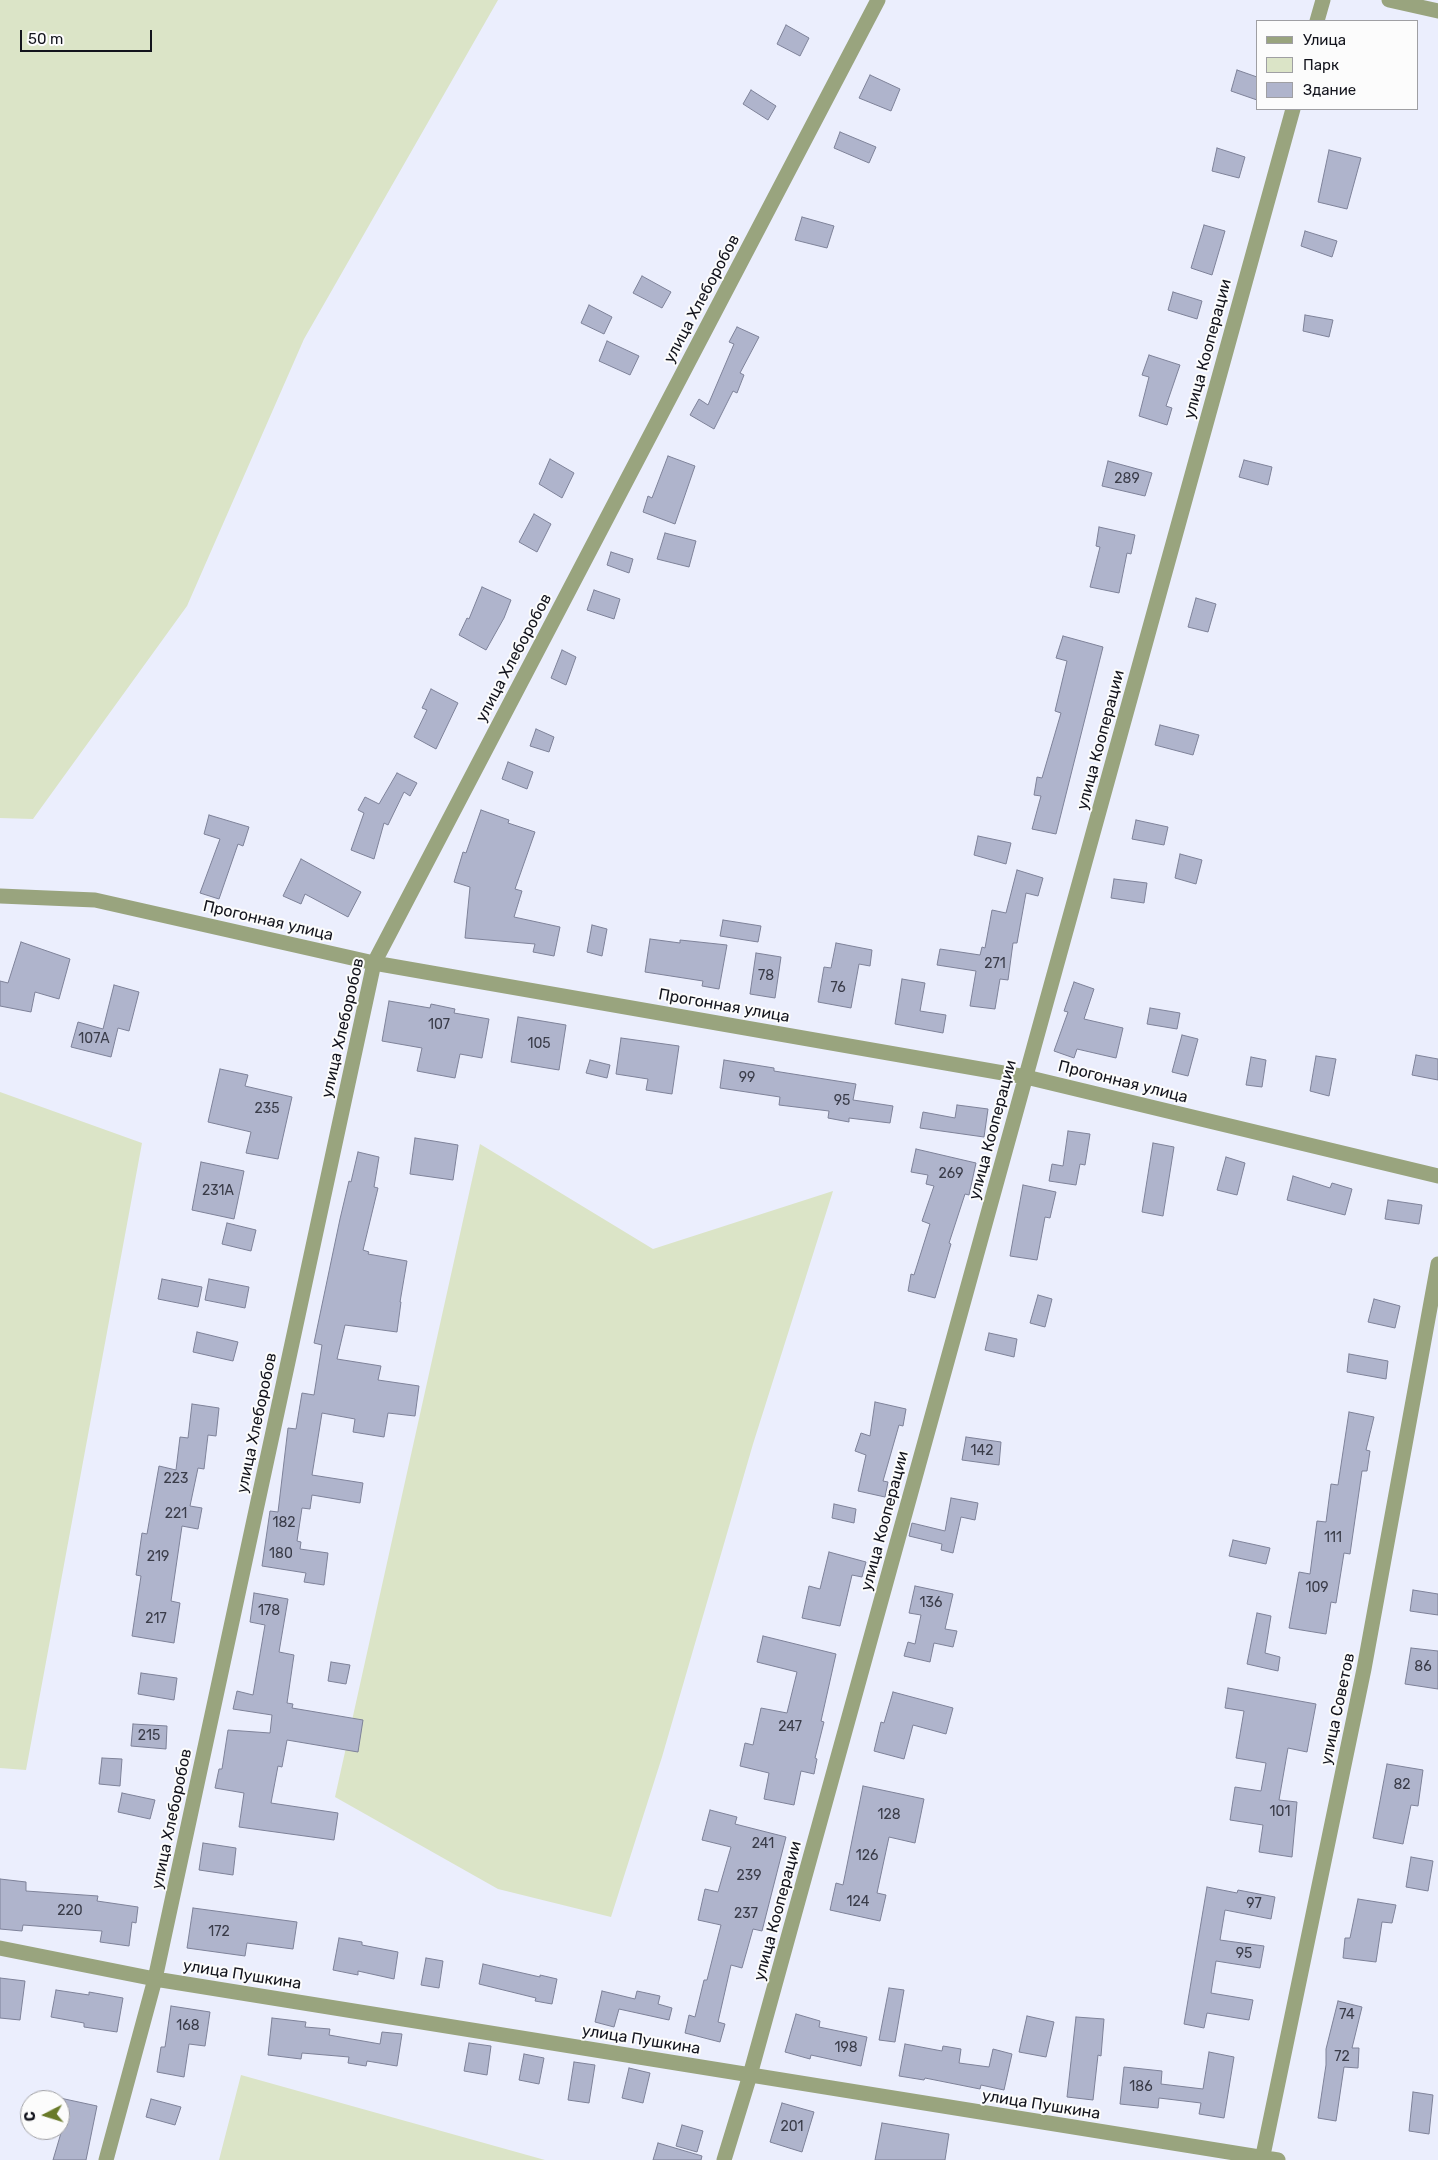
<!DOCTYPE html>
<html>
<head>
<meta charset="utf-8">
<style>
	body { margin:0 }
	#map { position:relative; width:1438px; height:2160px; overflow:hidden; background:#ebeefd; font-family:Rubik,sans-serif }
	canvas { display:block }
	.legend { position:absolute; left:1256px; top:20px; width:162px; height:90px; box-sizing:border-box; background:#fcfcfc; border:1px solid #9f9fa3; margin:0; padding:6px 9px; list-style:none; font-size:15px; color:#13141d }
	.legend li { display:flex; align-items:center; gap:10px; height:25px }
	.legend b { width:25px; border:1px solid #9f9fa3 }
	.north { position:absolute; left:20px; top:2090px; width:50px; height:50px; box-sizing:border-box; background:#fcfcfc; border:1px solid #9f9fa3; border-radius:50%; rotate:265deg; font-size:14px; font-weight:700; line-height:20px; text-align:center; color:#13141d }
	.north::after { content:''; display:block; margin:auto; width:18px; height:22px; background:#697a29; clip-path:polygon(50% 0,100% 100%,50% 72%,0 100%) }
	.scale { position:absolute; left:20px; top:30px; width:132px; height:22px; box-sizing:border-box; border:2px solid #13141d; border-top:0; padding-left:6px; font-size:15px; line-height:18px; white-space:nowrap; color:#13141d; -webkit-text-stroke:4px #fcfcfc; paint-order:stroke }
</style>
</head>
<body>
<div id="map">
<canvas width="1438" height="2160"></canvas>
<ul class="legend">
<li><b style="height:6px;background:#99a47e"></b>Улица</li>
<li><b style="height:14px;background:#dbe4c7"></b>Парк</li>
<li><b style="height:14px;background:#afb4cc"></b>Здание</li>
</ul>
<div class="north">С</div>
<div class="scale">50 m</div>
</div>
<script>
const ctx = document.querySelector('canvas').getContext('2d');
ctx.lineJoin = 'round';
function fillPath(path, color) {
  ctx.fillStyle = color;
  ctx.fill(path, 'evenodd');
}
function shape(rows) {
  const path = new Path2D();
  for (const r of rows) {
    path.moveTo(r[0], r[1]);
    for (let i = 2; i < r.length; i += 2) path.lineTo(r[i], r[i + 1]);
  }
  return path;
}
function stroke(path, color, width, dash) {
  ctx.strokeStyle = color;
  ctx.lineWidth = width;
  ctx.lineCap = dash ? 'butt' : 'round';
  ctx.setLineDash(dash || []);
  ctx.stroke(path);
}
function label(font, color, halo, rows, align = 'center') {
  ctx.font = font + ' Rubik,sans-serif';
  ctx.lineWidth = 4;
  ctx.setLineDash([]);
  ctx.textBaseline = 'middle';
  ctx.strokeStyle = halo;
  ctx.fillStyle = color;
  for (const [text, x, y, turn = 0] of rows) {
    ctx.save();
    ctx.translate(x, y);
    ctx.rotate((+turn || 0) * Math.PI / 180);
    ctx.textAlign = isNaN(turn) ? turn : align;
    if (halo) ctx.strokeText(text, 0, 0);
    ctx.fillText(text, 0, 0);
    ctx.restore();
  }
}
fillPath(shape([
	[0,0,498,0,304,339,187,606,33,819,0,818],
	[0,1092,142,1143,26,1770,0,1768],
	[480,1144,653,1249,833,1191,753,1444,662,1757,611,1917,498,1889,335,1797],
	[241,2075,545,2160,219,2160]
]), '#dbe4c7');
const building = shape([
	[786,25,809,38,800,56,777,44,786,25],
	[1237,70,1257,77,1257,100,1231,91,1237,70],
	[870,75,900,89,891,111,859,98,870,75],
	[751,90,776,106,768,120,743,104,751,90],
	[840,132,876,147,869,163,834,148,840,132],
	[1217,148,1245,157,1239,178,1212,171,1217,148],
	[1329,150,1361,158,1347,209,1318,202,1329,150],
	[802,217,834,226,827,248,795,240,802,217],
	[1204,225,1225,231,1212,275,1191,268,1204,225],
	[1305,231,1337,241,1332,257,1301,246,1305,231],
	[642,276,671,292,662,308,633,293,642,276],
	[1173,292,1202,301,1197,319,1168,310,1173,292],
	[589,305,612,317,604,334,581,323,589,305],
	[1305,315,1333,320,1329,337,1303,331,1305,315],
	[737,327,759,337,740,373,744,375,737,393,733,391,714,429,690,415,699,399,708,405,734,344,729,342,737,327],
	[607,341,639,356,630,375,599,361,607,341],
	[1149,355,1180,365,1166,406,1172,408,1167,425,1139,416,1149,377,1142,375,1149,355],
	[668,456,695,466,675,524,643,512,648,496,652,498,668,456],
	[550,459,574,473,562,498,539,484,550,459],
	[1244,460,1272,467,1268,485,1239,477,1244,460],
	[1108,461,1152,473,1145,496,1102,486,1108,461],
	[534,514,551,524,537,552,519,542,534,514],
	[1099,527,1135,535,1131,554,1127,553,1119,593,1090,587,1100,547,1096,546,1099,527],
	[665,533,696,541,689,567,657,559,665,533],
	[611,552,633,559,629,573,607,565,611,552],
	[482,587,511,600,504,618,486,650,459,635,467,618,469,619,482,587],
	[594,590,620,599,614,619,587,610,594,590],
	[1196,598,1216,604,1208,632,1188,627,1196,598],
	[1063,636,1103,647,1056,834,1032,829,1041,796,1034,795,1037,777,1042,778,1061,713,1055,711,1067,661,1056,658,1063,636],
	[562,650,576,657,566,685,551,678,562,650],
	[431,689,458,703,436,749,414,737,427,710,422,708,431,689],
	[1160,725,1199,735,1193,755,1155,745,1160,725],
	[536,729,554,737,549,752,530,746,536,729],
	[508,762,533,772,527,789,502,779,508,762],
	[397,773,417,783,410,796,404,792,388,825,384,823,374,859,351,850,364,813,358,810,365,797,379,804,397,773],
	[481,810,509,820,508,823,535,832,515,889,522,891,514,917,560,927,554,956,533,952,535,944,465,938,470,887,454,882,463,852,466,853,481,810],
	[209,815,249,827,243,846,238,844,219,899,200,893,220,839,204,834,209,815],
	[1136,820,1168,827,1164,845,1132,839,1136,820],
	[978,836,1011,843,1006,864,974,855,978,836],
	[1180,854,1202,860,1196,884,1175,878,1180,854],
	[301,859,361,892,348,917,305,894,301,904,283,896,301,859],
	[1017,870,1043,878,1038,896,1026,893,1017,943,1013,943,1008,980,1000,979,995,1009,970,1006,976,971,937,965,940,949,980,955,982,947,985,948,992,910,1006,913,1017,870],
	[1114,879,1147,883,1144,903,1111,898,1114,879],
	[723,920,761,926,758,942,720,936,723,920],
	[592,925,607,929,602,956,587,952,592,925],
	[650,939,680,943,680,940,727,945,719,989,702,986,703,981,645,972,650,939],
	[21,942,70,959,59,999,35,992,31,1012,0,1006,0,981,8,983,21,942],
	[836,943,872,950,870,966,859,964,851,1008,818,1002,824,967,831,968,836,943],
	[756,953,781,957,775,998,750,994,756,953],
	[902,979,925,983,920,1011,946,1015,943,1033,895,1024,902,979],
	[1074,982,1094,989,1084,1019,1123,1028,1116,1058,1077,1049,1074,1058,1054,1051,1068,1012,1064,1011,1074,982],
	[114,985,139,992,129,1031,118,1028,111,1057,71,1047,78,1022,103,1029,114,985],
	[389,1001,430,1008,431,1004,455,1009,454,1013,489,1019,482,1058,460,1054,455,1078,417,1071,422,1048,382,1041,389,1001],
	[1150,1008,1180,1013,1177,1029,1147,1024,1150,1008],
	[518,1017,566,1025,559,1070,511,1062,518,1017],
	[1182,1035,1198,1039,1188,1076,1172,1072,1182,1035],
	[621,1038,679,1046,672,1094,646,1090,648,1079,616,1074,621,1038],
	[1416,1055,1438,1059,1438,1080,1412,1075,1416,1055],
	[1316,1056,1336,1059,1329,1096,1310,1091,1316,1056],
	[1251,1057,1266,1060,1262,1087,1246,1085,1251,1057],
	[590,1060,610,1065,607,1078,586,1073,590,1060],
	[724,1060,774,1068,774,1071,856,1084,853,1100,893,1106,890,1123,849,1118,849,1122,828,1118,829,1111,779,1105,780,1097,720,1088,724,1060],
	[220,1069,248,1075,245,1086,292,1097,278,1159,246,1153,251,1132,208,1122,220,1069],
	[957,1105,988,1109,984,1137,920,1128,923,1112,955,1118,957,1105],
	[1068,1131,1090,1134,1085,1165,1080,1164,1076,1185,1049,1181,1052,1164,1063,1166,1068,1131],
	[415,1138,458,1145,453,1180,410,1174,415,1138],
	[1153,1143,1174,1147,1163,1216,1142,1212,1153,1143],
	[916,1149,976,1163,969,1195,965,1194,949,1243,951,1244,935,1298,908,1291,911,1274,914,1275,930,1224,922,1221,934,1186,926,1184,928,1175,911,1172,916,1149],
	[358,1152,379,1157,374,1187,378,1188,363,1250,369,1252,368,1254,407,1261,400,1302,401,1302,397,1332,345,1325,337,1359,381,1366,378,1380,419,1386,415,1416,388,1413,384,1437,353,1432,355,1419,322,1413,312,1475,363,1483,360,1503,312,1495,310,1509,302,1508,297,1541,301,1542,300,1549,328,1553,324,1585,304,1582,306,1573,262,1566,270,1511,278,1512,288,1428,296,1429,302,1393,314,1395,322,1345,314,1343,340,1219,349,1181,351,1182,358,1152],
	[1226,1157,1245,1163,1237,1195,1217,1190,1226,1157],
	[201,1162,244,1171,234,1219,192,1210,201,1162],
	[1293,1176,1330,1188,1332,1183,1352,1189,1345,1215,1287,1200,1293,1176],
	[1023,1185,1056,1192,1050,1218,1045,1217,1037,1260,1010,1256,1023,1185],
	[1388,1200,1422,1205,1419,1224,1385,1219,1388,1200],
	[227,1223,256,1230,251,1251,222,1244,227,1223],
	[162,1279,202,1287,198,1307,158,1299,162,1279],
	[209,1279,249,1287,245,1308,205,1300,209,1279],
	[1038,1295,1052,1299,1045,1327,1030,1323,1038,1295],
	[1374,1299,1400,1306,1395,1328,1368,1322,1374,1299],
	[197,1332,238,1342,233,1361,193,1352,197,1332],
	[989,1333,1017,1339,1014,1357,985,1350,989,1333],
	[1349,1354,1388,1361,1386,1379,1347,1372,1349,1354],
	[875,1402,906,1409,903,1426,899,1425,883,1481,888,1482,885,1497,858,1491,866,1455,855,1451,861,1433,870,1436,875,1402],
	[192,1404,219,1408,216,1436,208,1435,204,1469,198,1468,190,1506,202,1508,198,1529,182,1526,171,1601,180,1603,174,1643,132,1636,141,1576,136,1575,142,1533,147,1534,159,1466,176,1470,180,1437,188,1438,192,1404],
	[1349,1412,1374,1417,1366,1450,1370,1451,1367,1471,1362,1471,1350,1554,1344,1553,1336,1603,1331,1602,1326,1634,1289,1628,1299,1572,1310,1574,1317,1521,1326,1522,1331,1484,1338,1485,1349,1412],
	[966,1437,1001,1442,999,1465,962,1460,966,1437],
	[951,1498,978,1503,975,1520,961,1517,953,1553,941,1550,942,1544,909,1536,912,1523,945,1531,951,1498],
	[834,1504,856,1509,854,1523,832,1518,834,1504],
	[1233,1540,1270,1548,1266,1564,1229,1556,1233,1540],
	[829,1552,866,1562,862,1577,852,1575,840,1626,802,1618,809,1586,820,1589,829,1552],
	[915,1586,953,1594,945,1629,957,1631,953,1647,934,1643,930,1662,904,1656,908,1642,915,1644,921,1615,909,1613,915,1586],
	[1413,1590,1438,1594,1438,1615,1410,1611,1413,1590],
	[254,1593,288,1599,279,1652,294,1655,287,1703,293,1704,292,1708,363,1720,358,1752,287,1740,282,1767,278,1766,271,1803,338,1813,334,1840,239,1827,244,1793,215,1788,219,1769,222,1769,228,1730,270,1733,272,1715,233,1709,237,1691,253,1695,265,1625,250,1622,254,1593],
	[1257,1613,1271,1616,1265,1653,1280,1657,1278,1671,1247,1664,1257,1613],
	[763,1636,836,1654,821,1721,824,1722,815,1758,817,1759,814,1774,801,1771,794,1805,764,1799,769,1773,740,1766,745,1743,753,1745,761,1708,787,1713,797,1672,757,1662,763,1636],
	[1411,1648,1438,1651,1438,1689,1405,1684,1411,1648],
	[331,1662,350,1665,346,1684,328,1681,331,1662],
	[141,1673,177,1678,174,1700,138,1694,141,1673],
	[1228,1688,1316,1704,1307,1752,1288,1748,1279,1800,1297,1802,1292,1857,1259,1852,1263,1825,1230,1820,1235,1787,1261,1791,1266,1763,1236,1758,1244,1711,1225,1708,1228,1688],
	[893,1692,953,1708,946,1734,913,1725,904,1759,874,1751,881,1722,884,1723,893,1692],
	[133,1724,167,1726,166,1749,131,1746,133,1724],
	[102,1758,122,1759,120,1786,99,1784,102,1758],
	[1387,1764,1423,1770,1418,1806,1411,1805,1403,1844,1373,1838,1387,1764],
	[863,1786,924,1799,915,1843,889,1837,877,1893,886,1895,880,1921,830,1910,836,1883,843,1885,863,1786],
	[122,1793,155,1800,150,1819,118,1812,122,1793],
	[710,1810,737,1817,735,1824,786,1837,762,1931,753,1929,742,1968,731,1965,718,2022,725,2024,720,2042,685,2033,689,2015,695,2017,704,1980,707,1980,721,1925,698,1920,705,1889,718,1892,731,1847,702,1840,710,1810],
	[203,1843,236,1848,233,1875,199,1870,203,1843],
	[1411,1857,1433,1861,1428,1891,1406,1887,1411,1857],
	[0,1879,26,1882,26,1891,98,1896,97,1901,138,1907,136,1923,132,1922,129,1946,100,1942,102,1931,23,1925,22,1931,0,1929,0,1879],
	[1207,1887,1237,1893,1238,1890,1275,1897,1271,1919,1225,1910,1220,1940,1264,1946,1260,1968,1216,1961,1211,1993,1253,2000,1249,2020,1207,2013,1204,2028,1184,2024,1207,1887],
	[1358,1899,1396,1905,1392,1923,1382,1922,1376,1962,1343,1958,1345,1938,1350,1938,1358,1899],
	[193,1908,297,1922,293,1949,247,1943,245,1956,187,1948,193,1908],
	[339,1938,362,1942,362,1945,398,1952,394,1979,358,1971,358,1975,333,1970,339,1938],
	[426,1958,443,1961,439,1988,421,1985,426,1958],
	[483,1964,540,1977,540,1975,557,1979,552,2004,535,2001,536,1998,479,1984,483,1964],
	[0,1978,25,1981,20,2020,0,2018,0,1978],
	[889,1988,904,1990,895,2042,879,2040,889,1988],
	[56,1990,89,1995,89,1992,123,1998,117,2032,84,2027,84,2023,51,2017,56,1990],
	[602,1991,635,1999,637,1991,660,1996,658,2004,672,2008,669,2020,619,2009,614,2027,595,2022,602,1991],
	[1338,2001,1362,2007,1352,2048,1359,2048,1358,2068,1344,2067,1336,2121,1318,2118,1326,2065,1326,2049,1338,2001],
	[171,2006,210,2012,205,2046,189,2044,184,2077,157,2072,161,2047,165,2047,171,2006],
	[796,2014,820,2021,819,2027,867,2037,861,2066,811,2055,810,2059,785,2052,796,2014],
	[1027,2016,1054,2022,1046,2057,1019,2052,1027,2016],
	[1076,2017,1104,2019,1101,2056,1098,2055,1093,2100,1067,2097,1076,2017],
	[272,2018,306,2022,305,2027,330,2029,329,2035,380,2044,382,2032,402,2034,397,2066,367,2061,366,2066,348,2063,349,2057,302,2053,301,2059,268,2055,272,2018],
	[469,2043,491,2046,487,2075,464,2071,469,2043],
	[905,2044,942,2051,943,2046,961,2049,959,2063,989,2067,993,2049,1012,2054,1004,2090,981,2085,980,2089,925,2078,924,2080,899,2076,905,2044],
	[1209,2052,1234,2057,1224,2118,1199,2114,1201,2103,1159,2098,1158,2108,1120,2104,1124,2067,1162,2071,1161,2084,1203,2089,1209,2052],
	[524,2054,544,2058,539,2084,519,2080,524,2054],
	[574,2062,595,2065,589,2103,568,2100,574,2062],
	[629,2068,650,2073,643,2103,622,2098,629,2068],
	[1413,2092,1433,2095,1429,2134,1409,2131,1413,2092],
	[60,2098,97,2106,86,2160,53,2160,61,2133,60,2098],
	[151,2099,181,2107,175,2125,146,2117,151,2099],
	[782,2103,814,2112,802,2152,770,2142,782,2103],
	[882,2123,949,2134,945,2160,875,2160,882,2123],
	[682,2125,703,2131,697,2152,676,2146,682,2125],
	[658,2143,702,2156,701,2160,653,2160,658,2143]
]);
fillPath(building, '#afb4cc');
stroke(building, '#7e8299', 1);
stroke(shape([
	[1389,0,1438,11],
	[1317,21,1323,0],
	[0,896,95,900,374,963,1026,1077,1438,1176],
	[0,1948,155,1979,1278,2160],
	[106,2160,155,1979,374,963,878,0],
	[724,2160,750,2075,1293,109],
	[1262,2160,1364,1669,1438,1264]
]), '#99a47e', 15);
label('14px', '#3a3c49', null, [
	["289",1127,479],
	["271",995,964],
	["78",766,976],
	["76",838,988],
	["107",439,1025],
	["107А",94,1039],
	["105",539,1044],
	["99",747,1078],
	["95",842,1101],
	["235",267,1109],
	["269",951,1174],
	["231А",218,1191],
	["142",982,1451],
	["223",176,1479],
	["221",176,1514],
	["182",284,1523],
	["111",1333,1538],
	["180",281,1554],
	["219",158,1557],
	["109",1317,1588],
	["136",931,1603],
	["178",269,1611],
	["217",156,1619],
	["86",1423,1667],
	["247",790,1727],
	["215",149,1736],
	["82",1402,1785],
	["101",1280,1812],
	["128",889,1815],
	["241",763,1844],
	["126",867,1856],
	["239",749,1876],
	["124",858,1902],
	["97",1254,1904],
	["220",70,1911],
	["237",746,1914],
	["172",219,1932],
	["95",1244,1954],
	["74",1347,2015],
	["168",188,2026],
	["198",846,2048],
	["72",1342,2057],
	["186",1141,2087],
	["201",792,2127]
]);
label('16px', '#13141d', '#fcfcfc', [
	["улица Хлеборобов",702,299,-62],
	["улица Кооперации",1208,349,-75],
	["улица Хлеборобов",514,658,-62],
	["улица Кооперации",1101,740,-75],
	["Прогонная улица",268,921,13],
	["Прогонная улица",724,1006,10],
	["улица Хлеборобов",343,1028,-77],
	["Прогонная улица",1123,1082,14],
	["улица Кооперации",993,1130,-75],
	["улица Хлеборобов",257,1423,-78],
	["улица Кооперации",885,1521,-75],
	["улица Советов",1338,1709,-78],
	["улица Хлеборобов",172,1819,-78],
	["улица Кооперации",778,1911,-75],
	["улица Пушкина",242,1975,9],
	["улица Пушкина",641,2040,9],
	["улица Пушкина",1041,2105,9]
]);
</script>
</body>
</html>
